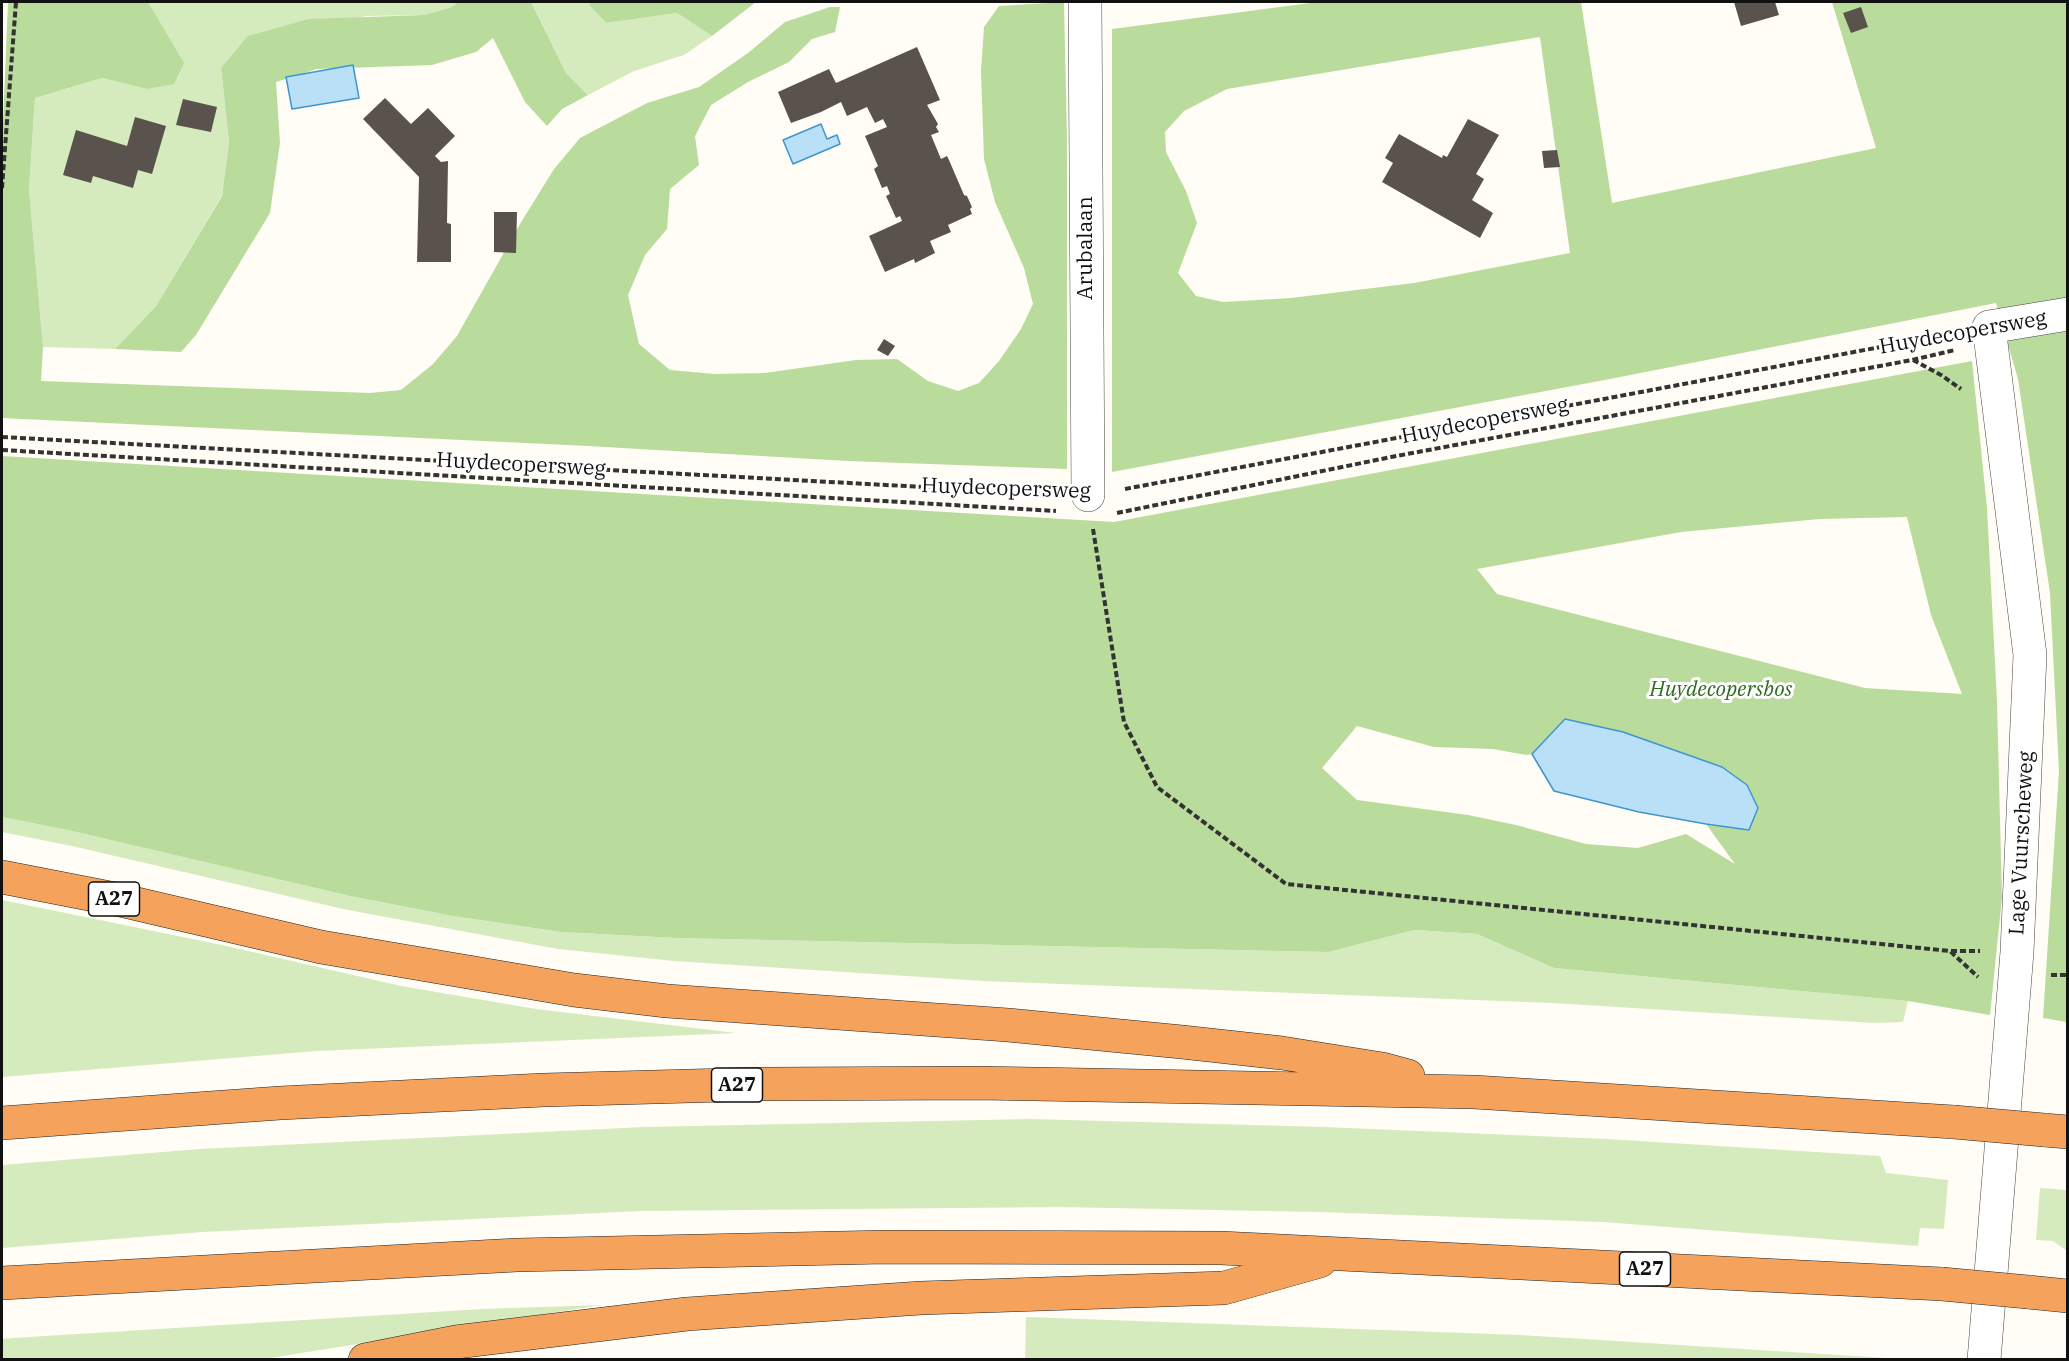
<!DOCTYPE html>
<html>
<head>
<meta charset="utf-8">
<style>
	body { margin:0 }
	#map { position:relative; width:2069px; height:1361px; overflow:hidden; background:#fffdf5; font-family:"IBM Plex Serif",serif }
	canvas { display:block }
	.frame { position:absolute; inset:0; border:3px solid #111; pointer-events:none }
</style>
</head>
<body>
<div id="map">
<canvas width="2069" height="1361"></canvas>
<div class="frame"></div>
</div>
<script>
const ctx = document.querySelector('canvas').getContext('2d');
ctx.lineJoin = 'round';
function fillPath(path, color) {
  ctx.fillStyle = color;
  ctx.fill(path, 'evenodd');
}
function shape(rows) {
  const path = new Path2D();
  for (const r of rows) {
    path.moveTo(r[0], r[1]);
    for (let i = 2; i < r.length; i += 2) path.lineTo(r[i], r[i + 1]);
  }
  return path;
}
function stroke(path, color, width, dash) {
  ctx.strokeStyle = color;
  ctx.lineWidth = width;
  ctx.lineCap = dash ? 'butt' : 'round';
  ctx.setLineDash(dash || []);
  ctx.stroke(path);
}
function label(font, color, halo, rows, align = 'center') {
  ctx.font = font + ' "IBM Plex Serif",serif';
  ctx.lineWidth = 6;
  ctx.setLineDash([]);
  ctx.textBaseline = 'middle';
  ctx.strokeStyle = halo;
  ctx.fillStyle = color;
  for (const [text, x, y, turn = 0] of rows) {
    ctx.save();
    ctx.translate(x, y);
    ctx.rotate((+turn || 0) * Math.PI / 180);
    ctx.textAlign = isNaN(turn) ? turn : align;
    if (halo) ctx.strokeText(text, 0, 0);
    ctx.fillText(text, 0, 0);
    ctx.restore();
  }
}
fillPath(shape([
	[148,2,458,2,452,7,424,15,365,16,221,68,229,142,222,195,156,306,115,349,43,347,29,189,35,98,102,78,147,89,156,18],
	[531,2,589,2,590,6,606,23,677,13,712,36,684,55,634,71,588,95,566,73],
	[2,817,72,831,350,896,453,916,561,932,676,938,1328,952,1414,930,1477,934,1554,968,1908,1001,1903,1022,1874,1023,1553,1003,984,981,674,961,558,949,343,909,72,846,2,832],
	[2,900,222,945,401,986,536,1009,736,1033,316,1051,2,1077],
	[1031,1119,1324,1127,1606,1139,1880,1156,1886,1173,1948,1180,1944,1229,1920,1228,1918,1246,1603,1222,1319,1212,1060,1207,640,1211,202,1232,2,1248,2,1165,200,1149,644,1127],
	[2040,1188,2067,1190,2067,1251,2053,1241,2036,1240],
	[601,1305,264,1359,2,1360,2,1339,13,1338,482,1309],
	[1026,1317,1520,1335,1902,1359,1025,1360]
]), '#d5ebbd');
fillPath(shape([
	[8,2,148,2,184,63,174,84,147,89,102,78,35,98,29,189,43,347,41,381,370,393,401,390,433,364,457,336,520,224,554,169,580,138,647,103,699,87,748,53,785,22,830,7,840,7,835,32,812,39,789,62,748,82,711,105,695,136,699,165,670,189,667,229,645,255,628,295,639,344,670,370,715,374,765,373,856,360,897,359,928,381,958,391,979,383,999,361,1021,329,1033,304,1024,268,995,202,984,159,981,71,984,27,999,6,1064,2,1067,139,1067,469,848,461,588,446,2,418,2,146],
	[458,2,531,2,566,73,588,95,562,109,547,126,525,102,493,38,476,52,432,65,317,69,276,82,280,143,270,213,196,335,181,352,115,349,156,306,222,196,229,142,221,68,248,36,309,19,424,15,452,7],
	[589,2,756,2,712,36,677,13,606,23,590,6],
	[1318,2,1581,2,1612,203,1876,148,1832,2,2067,2,2067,1022,2043,1018,2059,771,2050,593,2018,379,1996,303,1610,379,1112,472,1112,29],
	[1540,37,1570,253,1414,283,1291,298,1223,302,1196,296,1178,273,1197,223,1186,191,1166,152,1165,132,1184,111,1227,89],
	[1972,361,1987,508,1997,702,2002,897,1990,1015,1908,1001,1554,968,1477,934,1414,930,1328,952,676,938,561,932,453,916,350,896,72,831,2,817,2,456,1114,522],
	[1907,517,1931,615,1962,694,1865,688,1497,594,1477,569,1681,532,1820,519],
	[1565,719,1623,732,1722,767,1748,829,1706,824,1735,864,1686,834,1638,848,1586,844,1516,825,1468,815,1357,800,1322,768,1357,726,1434,747,1493,749,1526,755,1532,754]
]), '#b9dc9c');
const water = shape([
	[353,65,359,98,292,109,286,77,353,65],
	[821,124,827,139,837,135,840,144,793,164,783,140,821,124],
	[1565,719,1623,732,1722,767,1747,785,1758,808,1749,830,1706,824,1639,812,1554,791,1532,754,1565,719]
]);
fillPath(water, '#b9e0f7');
stroke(water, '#3f96cf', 1.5);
fillPath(shape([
	[1734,2,1775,2,1779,15,1741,26],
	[1861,7,1868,27,1851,33,1843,13],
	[917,47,940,100,927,105,938,124,936,127,939,132,931,135,941,159,947,156,949,160,964,195,967,196,972,207,970,209,972,214,948,225,951,232,930,241,935,253,915,263,914,259,885,272,869,236,902,221,900,216,896,218,886,196,890,194,887,186,882,188,874,169,878,166,865,136,887,127,883,119,875,123,867,107,847,116,841,102,821,112,791,123,778,92,829,69,836,83],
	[385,98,411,124,428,108,455,136,435,156,441,162,448,161,447,223,451,224,451,262,417,262,419,177,363,119],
	[183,99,217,107,211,132,176,125],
	[135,117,166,126,152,174,138,170,133,188,93,176,91,183,63,175,76,130,127,146],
	[1468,119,1499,135,1476,174,1484,179,1472,200,1493,213,1480,238,1382,182,1393,163,1385,158,1399,134,1442,158,1443,155,1447,157],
	[1557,150,1560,167,1544,168,1542,151],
	[494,212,517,212,516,253,494,252],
	[884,339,895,346,888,356,877,350]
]), '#5a524d');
const street = shape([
	[1085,2,1088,495],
	[1984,1360,2017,952,2030,655,1989,327,2068,314]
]);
const highway = shape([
	[2,877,120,900,321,947,574,990,667,1001,1008,1025,1182,1042,1282,1053,1382,1069,1408,1076],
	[2,1123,280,1103,544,1090,763,1084,979,1083,1474,1092,1954,1122],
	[2044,1130,2068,1132],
	[2,1283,517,1255,886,1247,1221,1248,1942,1284],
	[2028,1292,2068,1296],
	[365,1360,456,1342,687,1314,921,1298,1224,1288,1320,1261]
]);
stroke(street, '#444', 34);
stroke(highway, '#222', 34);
stroke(shape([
	[2,188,16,2],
	[1913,360,1941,375,1961,389],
	[2,437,1052,494],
	[2,450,1056,511],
	[1125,489,1955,333],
	[1117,513,1391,457,1912,360,1955,350],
	[1093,529,1124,722,1157,787,1286,884,1950,951,1978,977],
	[1951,951,1980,951],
	[2051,975,2068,975]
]), '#333', 4, [6, 3]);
stroke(street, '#fff', 33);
stroke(highway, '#f5a25d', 33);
const highwayBridge = shape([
	[1954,1122,2044,1130],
	[1942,1284,2028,1292]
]);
stroke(highwayBridge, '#222', 34, []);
stroke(highwayBridge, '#f5a25d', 33);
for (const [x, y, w] of [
	[114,899,51],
	[737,1085,51],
	[1645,1269,51]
]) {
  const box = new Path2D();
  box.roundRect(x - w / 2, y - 17, w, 34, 4.5);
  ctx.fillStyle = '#fff';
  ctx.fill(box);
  stroke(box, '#111', 1.5);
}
label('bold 20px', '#111', null, [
	["A27",114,899],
	["A27",737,1085],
	["A27",1645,1269]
]);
label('21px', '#111', '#fff', [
	["Arubalaan",1086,248,-90],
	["Huydecopersweg",1963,333,-10],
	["Huydecopersweg",1485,421,-11],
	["Huydecopersweg",521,465,3],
	["Huydecopersweg",1006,489,2],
	["Lage Vuurscheweg",2022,843,-87]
]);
label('italic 21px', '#2f6b1f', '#fff', [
	["Huydecopersbos",1721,690]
]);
</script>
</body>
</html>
